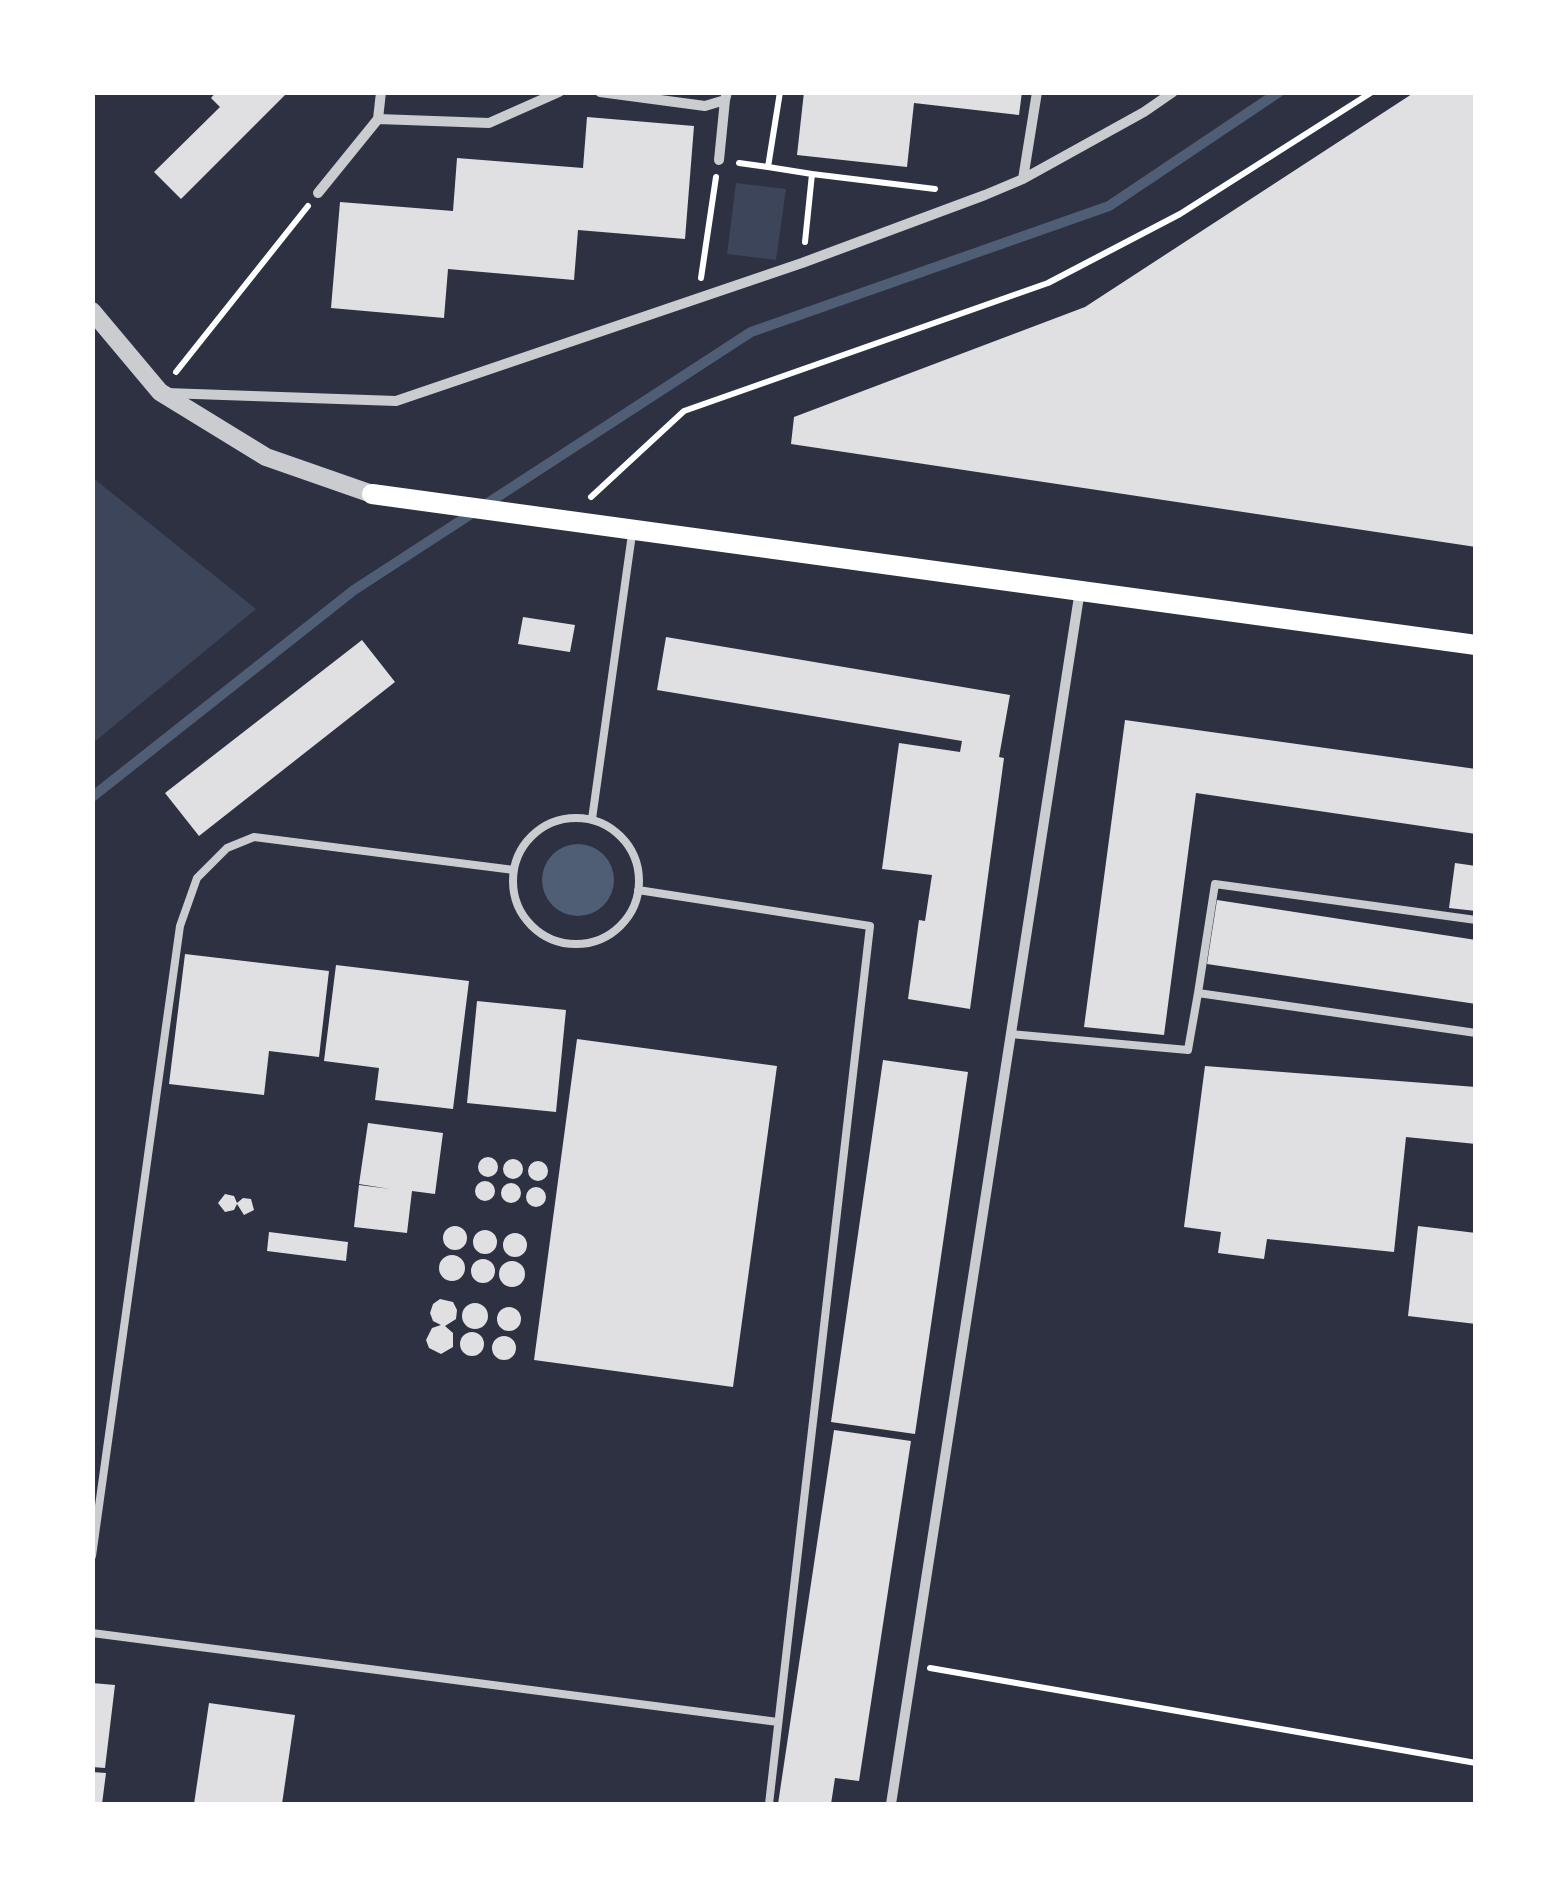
<!DOCTYPE html>
<html>
<head>
<meta charset="utf-8">
<style>
	body { margin:0 }
	#map { position:relative; width:1568px; height:1897px; overflow:hidden; background:#2d3142; font-family:"Nunito Sans",sans-serif }
	canvas { display:block }
	.frame { position:absolute; inset:0; border:95px solid #fff; pointer-events:none }
</style>
</head>
<body>
<div id="map">
<canvas width="1568" height="1897"></canvas>
<div class="frame"></div>
</div>
<script>
const ctx = document.querySelector('canvas').getContext('2d');
ctx.lineJoin = 'round';
function fillPath(path, color) {
  ctx.fillStyle = color;
  ctx.fill(path, 'evenodd');
}
function shape(rows) {
  const path = new Path2D();
  for (const r of rows) {
    if (r.length === 3) {
      path.moveTo(r[0] + r[2], r[1]);
      path.arc(r[0], r[1], r[2], 0, 2 * Math.PI);
      continue;
    }
    path.moveTo(r[0], r[1]);
    for (let i = 2; i < r.length; i += 2) path.lineTo(r[i], r[i + 1]);
  }
  return path;
}
function stroke(path, color, width, dash) {
  ctx.strokeStyle = color;
  ctx.lineWidth = width;
  ctx.lineCap = dash ? 'butt' : 'round';
  ctx.setLineDash(dash || []);
  ctx.stroke(path);
}
fillPath(shape([
	[736,183,786,189,776,260,727,254],
	[92,477,256,609,93,743,92,743]
]), '#3c4559');
fillPath(shape([
	[578,880,36]
]), '#4f5d75');
stroke(shape([
	[92,797,354,590,751,332,1109,206,1279,92]
]), '#4f5d75', 10);
fillPath(shape([
	[216,92,288,92,181,199,154,172,220,107,211,98],
	[804,92,1022,92,1019,115,914,103,907,167,797,155],
	[1415,92,1476,92,1476,547,791,444,794,417,1085,307],
	[587,117,694,126,685,239,578,230,574,280,448,269,444,318,331,308,340,202,453,211,457,158,583,168],
	[523,617,575,625,570,652,518,644],
	[666,637,1010,695,999,757,1004,758,970,1009,908,999,919,920,925,921,932,875,882,869,899,743,960,752,962,741,657,690],
	[362,640,395,682,199,836,165,793],
	[1125,720,1476,769,1476,834,1196,793,1164,1035,1084,1027],
	[1455,863,1476,866,1476,911,1449,908],
	[1217,900,1476,940,1476,1004,1207,964],
	[185,954,329,971,319,1057,269,1051,264,1095,169,1084],
	[336,965,469,981,453,1109,375,1100,379,1068,324,1061],
	[477,1001,566,1010,556,1112,467,1103],
	[577,1039,777,1066,733,1387,534,1360],
	[883,1060,968,1072,915,1434,831,1422],
	[1205,1066,1476,1087,1476,1144,1406,1137,1394,1252,1267,1239,1264,1259,1218,1253,1221,1232,1184,1227],
	[368,1123,443,1133,435,1194,412,1191,407,1233,354,1227,359,1185,390,1189,359,1184],
	[488,1167,10],
	[513,1169,10],
	[538,1171,10],
	[485,1191,10],
	[511,1193,10],
	[536,1197,10],
	[225,1194,234,1196,237,1203,243,1198,251,1199,254,1210,244,1215,237,1204,234,1210,225,1212,218,1203],
	[1418,1226,1476,1233,1476,1324,1408,1316],
	[455,1238,12],
	[485,1242,12],
	[269,1232,348,1242,346,1261,267,1251],
	[515,1245,12],
	[452,1268,13],
	[483,1271,12],
	[512,1274,13],
	[440,1299,453,1302,457,1310,456,1319,445,1326,453,1333,453,1347,441,1354,429,1348,426,1340,432,1328,441,1325,433,1321,430,1313,433,1304],
	[475,1316,13],
	[509,1319,12],
	[472,1344,12],
	[504,1348,12],
	[834,1430,911,1441,859,1781,835,1778,831,1804,778,1804],
	[92,1683,115,1685,105,1768,92,1767],
	[209,1703,295,1715,282,1804,194,1804],
	[92,1772,106,1773,102,1804,92,1804]
]), '#e0e0e3');
stroke(shape([
	[780,92,768,167,812,174,805,242],
	[739,163,768,167],
	[812,174,935,189],
	[701,278,716,177],
	[176,372,308,206],
	[591,497,684,411,1048,283,1180,214,1372,92],
	[930,1668,1476,1763]
]), '#fff', 6);
stroke(shape([
	[576,881,63],
	[592,819,632,534],
	[638,890,870,926,769,1804],
	[1198,993,1215,884,1476,920],
	[1010,1034,1188,1050,1198,993,1476,1033],
	[92,1556,180,926,197,878,227,848,254,837,514,870],
	[92,1633,778,1722]
]), '#caccd0', 8);
stroke(shape([
	[381,92,378,119,489,123,559,92],
	[600,92,705,106,725,100,727,92],
	[719,160,725,100],
	[1023,179,1037,92],
	[318,193,378,119],
	[166,393,396,401,802,263,985,195,1023,179,1144,112,1173,92],
	[891,1804,1080,590]
]), '#caccd0', 10);
stroke(shape([
	[92,311,160,392,266,457,372,494]
]), '#caccd0', 18);
stroke(shape([
	[372,494,1476,645]
]), '#fff', 20);
</script>
</body>
</html>
